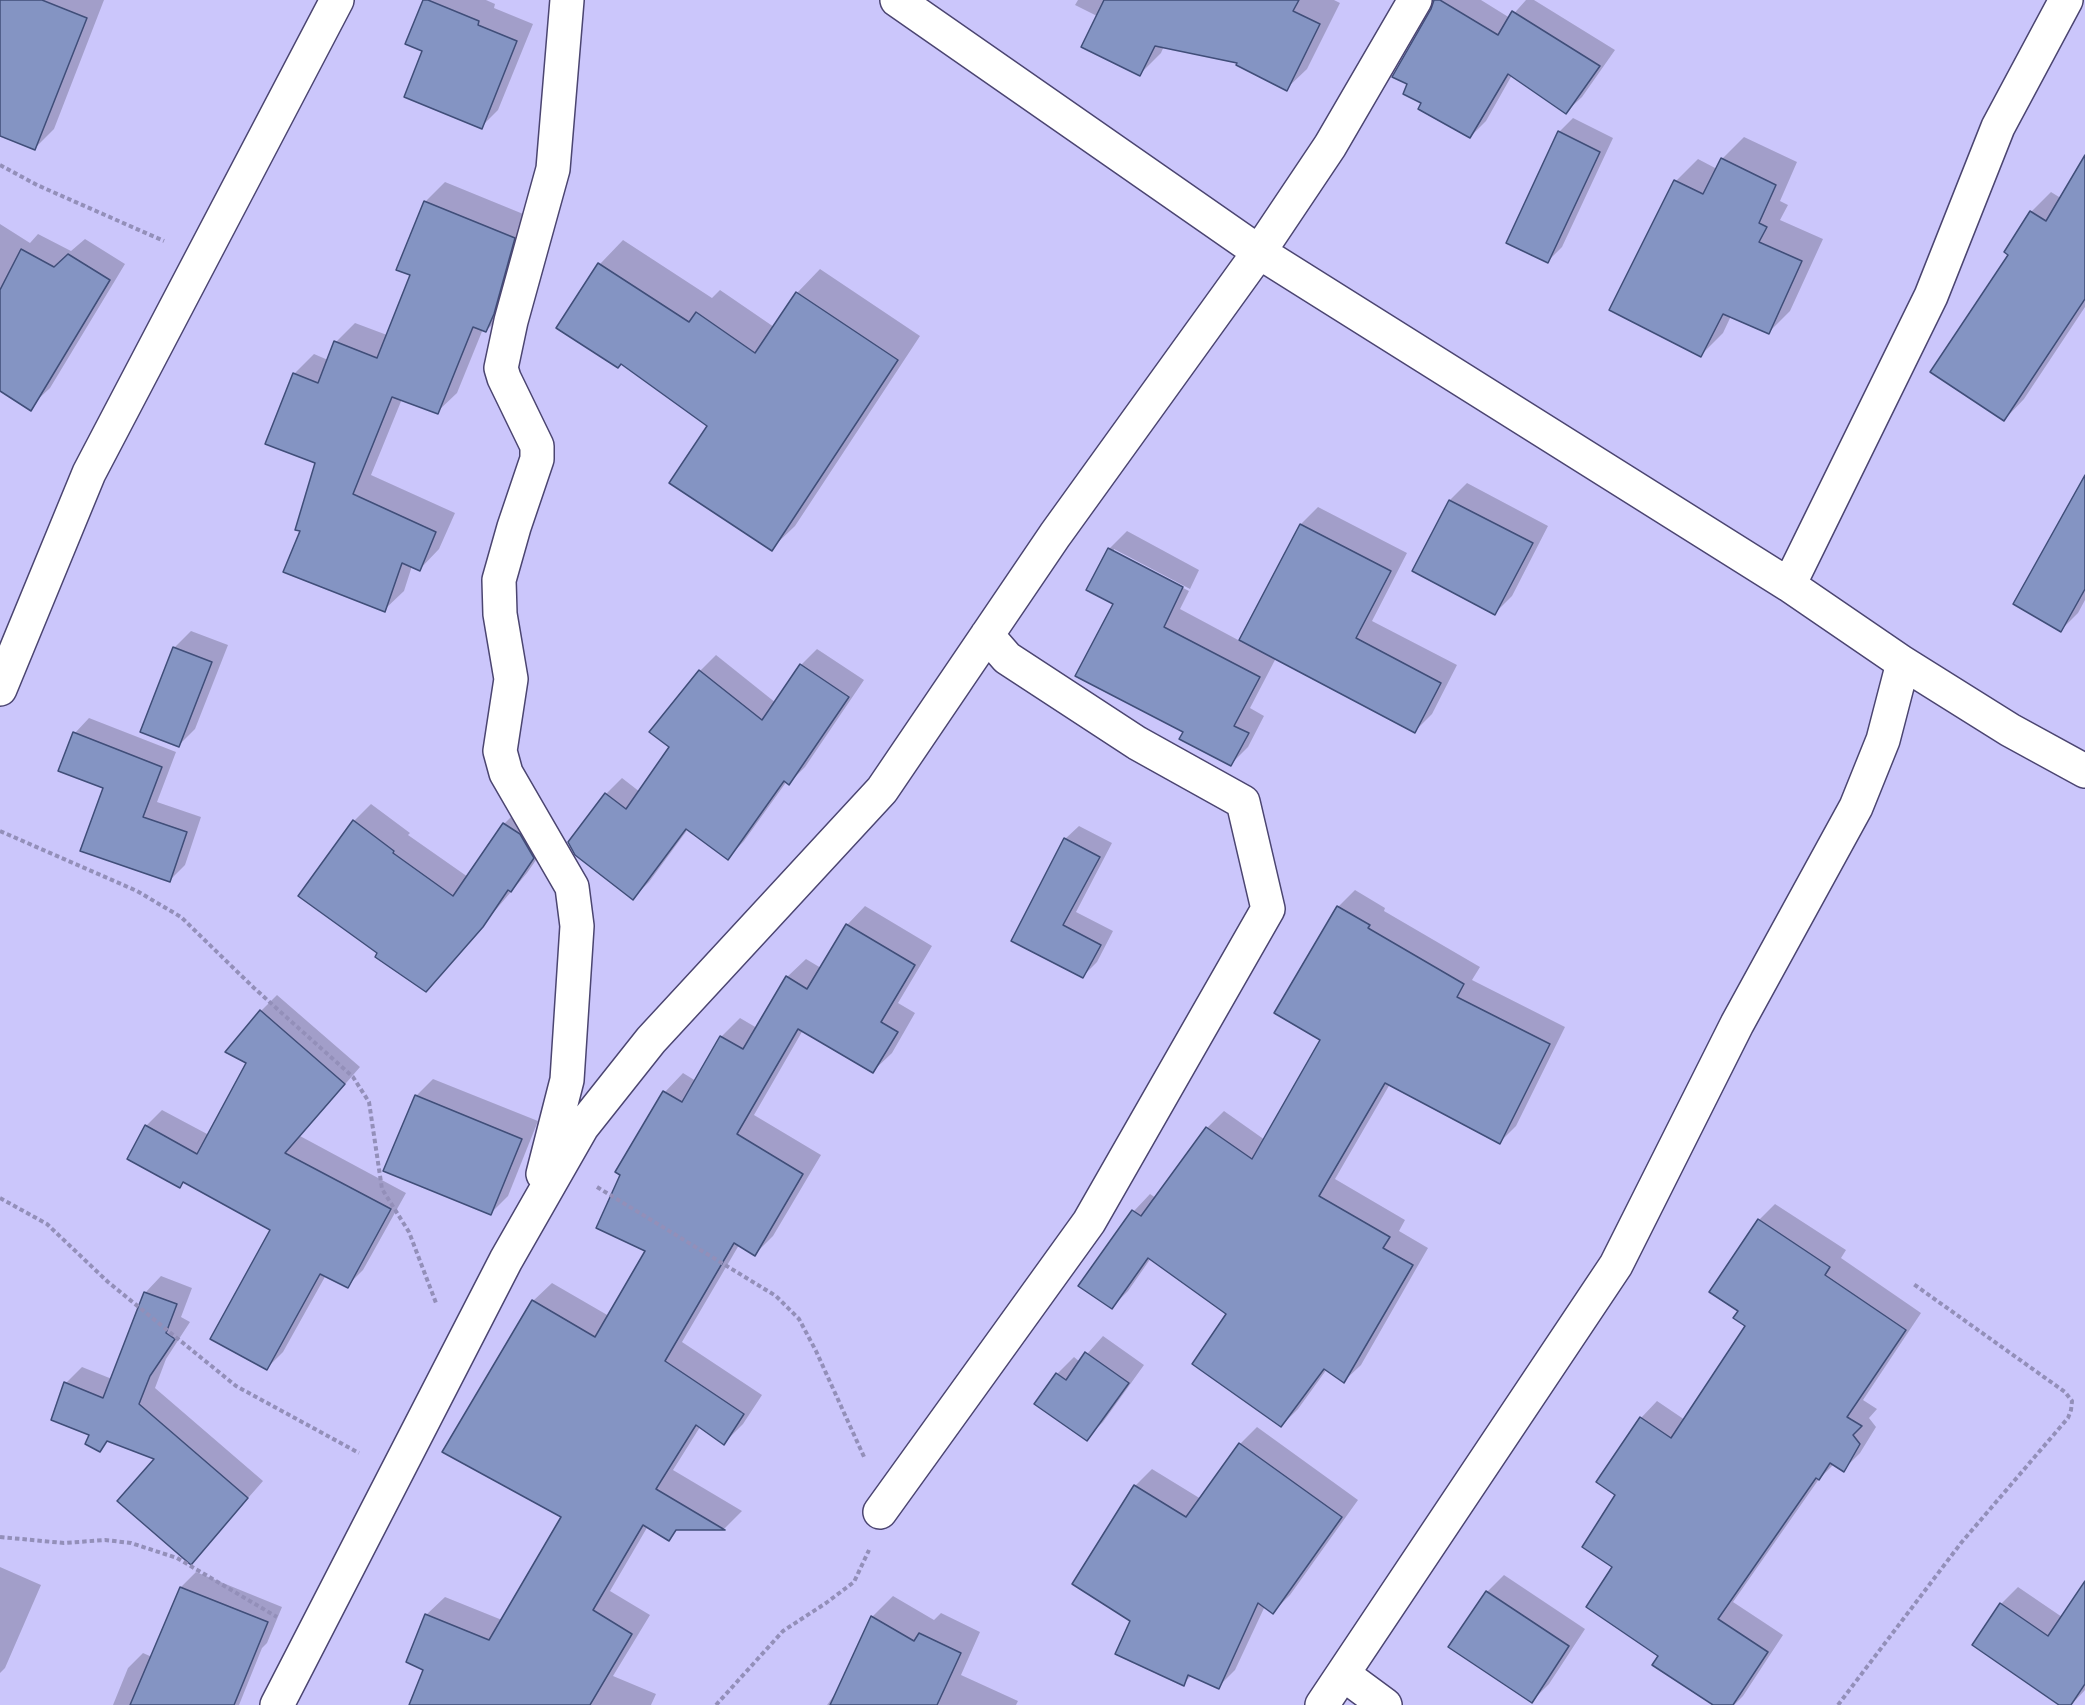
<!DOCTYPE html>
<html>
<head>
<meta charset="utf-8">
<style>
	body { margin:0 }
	canvas { display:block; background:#cbc6fb }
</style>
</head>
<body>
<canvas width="2085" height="1705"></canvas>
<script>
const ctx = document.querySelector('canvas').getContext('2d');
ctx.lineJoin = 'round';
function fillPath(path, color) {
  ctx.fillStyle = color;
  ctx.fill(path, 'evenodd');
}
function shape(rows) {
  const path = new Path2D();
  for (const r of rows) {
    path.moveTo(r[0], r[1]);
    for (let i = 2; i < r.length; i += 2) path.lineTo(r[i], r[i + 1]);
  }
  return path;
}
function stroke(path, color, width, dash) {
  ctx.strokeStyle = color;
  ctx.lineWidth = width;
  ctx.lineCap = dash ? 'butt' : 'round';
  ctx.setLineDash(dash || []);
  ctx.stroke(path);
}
fillPath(shape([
	[0,0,104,0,54,129,35,148,0,134],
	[425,0,486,0,495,4,494,8,533,24,498,110,481,127,424,50],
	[1078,0,1334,0,1340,3,1307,69,1286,89,1239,62,1164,46,1161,53,1140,74,1097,16,1075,5],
	[1435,0,1481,0,1510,18,1526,0,1534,0,1615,50,1582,97,1566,112,1512,75,1486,121,1470,137,1423,102],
	[1573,118,1613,138,1562,247,1548,261,1559,132],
	[1744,137,1797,162,1780,201,1788,205,1780,220,1823,239,1790,311,1768,333,1731,316,1723,333,1701,355,1676,181,1698,159,1717,169,1722,159],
	[445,182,533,218,505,311,486,331,483,329,457,393,437,412,402,399,371,475,455,513,439,549,420,569,412,566,404,591,384,610,302,530,317,462,267,443,294,374,314,354,328,360,336,342,355,323,387,335,412,274,425,202],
	[2051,192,2085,213,2085,307,2024,399,2004,420,2010,254,2031,212],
	[0,224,30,243,38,234,71,251,85,239,125,264,50,388,33,404,0,382],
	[623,240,712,298,720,290,774,327,797,293,820,269,920,336,795,526,771,549,709,425,621,363,558,328,600,264],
	[1467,483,1548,526,1512,596,1495,613,1414,570,1450,500],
	[2085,488,2085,600,2078,613,2061,630],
	[1318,507,1407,553,1372,621,1457,665,1432,714,1415,731,1276,658,1250,708,1264,716,1248,747,1231,764,1185,731,1115,603,1088,589,1110,548,1127,531,1199,570,1190,589,1114,549,1114,552,1189,591,1180,609,1240,641,1301,524],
	[191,631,228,645,195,729,178,746,174,648],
	[817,649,864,680,805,767,789,783,787,781,744,841,728,858,688,829,649,882,633,898,606,794,622,778,640,792,671,747,700,671,716,655,776,703,801,665],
	[89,718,176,752,157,802,201,817,185,865,170,880,75,733],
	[371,804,410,833,408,835,468,877,504,824,521,807,550,840,527,873,442,973,379,952,354,821],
	[1079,826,1112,843,1076,912,1113,931,1097,962,1083,976,1013,940,1065,839],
	[1355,890,1385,908,1384,911,1480,967,1472,980,1565,1027,1516,1126,1500,1142,1390,1084,1335,1179,1405,1220,1399,1231,1428,1248,1361,1365,1344,1381,1327,1369,1298,1409,1281,1426,1229,1314,1151,1258,1128,1291,1112,1307,1081,1286,1134,1211,1150,1194,1156,1198,1207,1128,1224,1111,1265,1140,1323,1040,1338,907],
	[865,906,932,946,898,1003,915,1013,892,1053,873,1071,803,1030,754,1115,821,1155,773,1236,755,1254,739,1245,682,1342,762,1395,743,1424,724,1443,700,1427,673,1470,742,1511,725,1528,679,1528,668,1539,648,1526,610,1591,650,1615,613,1676,656,1694,651,1705,425,1705,426,1615,445,1597,502,1620,563,1516,533,1301,552,1283,609,1316,647,1250,622,1175,617,1172,665,1092,683,1073,696,1081,721,1037,740,1018,757,1028,787,977,806,959,821,968,847,925],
	[277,995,360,1067,300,1136,406,1193,363,1270,347,1286,326,1275,283,1352,267,1368,272,1229,184,1181,179,1186,146,1126,162,1110,209,1135,248,1063,261,1011],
	[433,1079,538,1121,508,1196,491,1213,416,1096],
	[1775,1204,1846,1250,1841,1258,1921,1313,1863,1400,1877,1409,1869,1418,1876,1427,1860,1453,1843,1470,1834,1464,1819,1479,1733,1602,1783,1635,1743,1696,1734,1705,1716,1705,1660,1655,1614,1567,1618,1495,1598,1482,1641,1418,1657,1401,1685,1420,1747,1325,1740,1311,1759,1220],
	[161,1276,192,1288,181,1317,190,1322,166,1359,155,1388,263,1481,191,1563,156,1459,109,1440,99,1450,66,1383,82,1367,112,1379,145,1293],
	[1103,1336,1144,1365,1103,1422,1086,1439,1057,1374,1074,1357,1080,1362],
	[1257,1427,1358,1500,1290,1595,1273,1612,1265,1606,1235,1670,1218,1687,1192,1675,1183,1684,1132,1621,1074,1584,1135,1486,1152,1469,1201,1499,1240,1444],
	[0,1567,41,1585,5,1668,0,1673],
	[196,1572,282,1607,267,1643,262,1648,239,1705,113,1705,128,1668,143,1653,152,1657,181,1587],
	[1504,1575,1585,1629,1549,1684,1532,1701,1450,1647,1487,1592],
	[2018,1587,2062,1617,2085,1587,2085,1690,2071,1705,2062,1705,2001,1604],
	[893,1596,934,1620,941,1613,980,1632,961,1675,1018,1701,1016,1705,827,1705,840,1687,872,1617]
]), '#0003');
const building = shape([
	[0,0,42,0,87,18,35,150,0,136,0,0],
	[423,0,428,0,479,21,478,25,517,41,482,129,404,97,422,51,405,44,423,0],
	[1104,0,1299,0,1293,11,1320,24,1287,91,1236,65,1237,63,1155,46,1140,76,1081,47,1104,0],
	[1434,0,1440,0,1498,35,1512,11,1600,66,1566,114,1508,74,1470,138,1418,109,1421,103,1403,94,1407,84,1392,77,1431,9,1434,0],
	[1558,131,1600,152,1548,263,1506,243,1558,131],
	[2085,155,2085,299,2004,421,1930,372,2008,255,2004,252,2030,211,2046,221,2085,155],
	[1721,158,1776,185,1759,223,1767,227,1759,242,1802,261,1769,334,1723,314,1701,357,1609,310,1674,180,1703,194,1721,158],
	[424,201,515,238,494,314,486,332,473,327,438,414,392,397,353,494,436,532,420,571,402,563,385,612,283,572,300,531,295,530,315,463,265,444,293,373,318,383,334,341,377,358,410,275,396,270,424,201],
	[21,249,54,267,68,254,110,280,31,411,0,391,0,290,21,249],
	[598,263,689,322,696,312,755,353,796,292,898,360,772,551,669,483,707,426,621,364,618,368,556,328,598,263],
	[2085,475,2085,589,2061,632,2013,604,2085,475],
	[1449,500,1533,543,1495,615,1412,571,1449,500],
	[1300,524,1391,571,1356,638,1441,683,1415,733,1239,640,1300,524],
	[1108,548,1183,587,1164,627,1260,677,1234,726,1249,733,1231,766,1179,739,1183,732,1075,676,1113,604,1086,590,1108,548],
	[173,647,212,662,179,747,140,732,173,647],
	[800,664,849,697,789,785,784,781,728,860,686,829,633,900,575,855,568,842,605,793,626,809,669,747,649,732,699,670,762,720,800,664],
	[73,732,162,767,143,817,187,832,170,882,80,851,103,788,58,771,73,732],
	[353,820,394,851,393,853,453,896,503,823,520,834,534,858,511,892,508,890,483,927,426,992,375,957,377,953,298,896,353,820],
	[1064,838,1100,857,1063,925,1101,945,1083,978,1011,941,1064,838],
	[1337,906,1370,925,1368,928,1464,984,1457,997,1550,1044,1500,1144,1385,1083,1319,1196,1390,1237,1383,1248,1413,1265,1344,1383,1324,1369,1281,1427,1192,1364,1226,1314,1148,1258,1112,1309,1078,1286,1132,1210,1141,1216,1206,1127,1252,1159,1320,1040,1274,1013,1337,906],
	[846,924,915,965,881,1022,898,1032,873,1073,798,1029,737,1134,803,1174,755,1256,734,1243,665,1361,744,1414,724,1445,696,1425,656,1489,725,1530,676,1530,669,1541,643,1525,593,1610,632,1634,590,1705,409,1705,423,1670,406,1662,425,1614,489,1640,561,1517,442,1452,532,1300,595,1337,645,1251,596,1228,620,1175,615,1172,663,1091,682,1102,720,1036,743,1049,786,976,807,989,846,924],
	[260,1010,345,1084,285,1153,391,1209,348,1288,320,1274,267,1370,210,1339,270,1230,183,1182,180,1188,127,1159,145,1125,197,1154,246,1063,225,1052,260,1010],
	[415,1095,522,1139,491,1215,383,1171,415,1095],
	[1758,1219,1830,1267,1825,1275,1906,1330,1847,1417,1862,1426,1853,1435,1860,1444,1844,1472,1830,1463,1819,1480,1816,1478,1718,1619,1768,1652,1733,1705,1713,1705,1652,1665,1658,1656,1586,1607,1612,1567,1582,1547,1615,1495,1596,1482,1640,1417,1671,1438,1745,1326,1733,1318,1738,1311,1709,1292,1758,1219],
	[144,1292,177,1304,166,1333,175,1339,150,1376,139,1404,248,1498,191,1565,117,1501,154,1459,107,1441,100,1452,85,1444,89,1435,51,1420,64,1382,103,1398,144,1292],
	[1085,1352,1129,1383,1087,1441,1034,1404,1056,1373,1066,1380,1085,1352],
	[1239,1443,1342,1517,1273,1614,1258,1603,1219,1689,1188,1675,1184,1686,1115,1654,1130,1621,1072,1584,1134,1485,1186,1517,1239,1443],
	[2085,1581,2085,1684,2071,1705,2059,1705,1972,1645,2000,1603,2048,1636,2085,1581],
	[180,1587,268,1622,234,1705,130,1705,180,1587],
	[1486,1591,1569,1646,1532,1703,1448,1647,1486,1591],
	[871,1616,914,1641,919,1633,961,1653,937,1705,830,1705,871,1616]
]);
fillPath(building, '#8494c3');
stroke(building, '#404e79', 1.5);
const street = shape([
	[897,0,1259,252,1789,585,1903,663,2010,730,2085,771],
	[1789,585,1931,296,1998,127,2066,0],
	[0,689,89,473,337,0],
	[543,1174,567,1080,577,926,572,887,506,773,500,751,511,679,500,614,499,580,514,527,537,459,537,446,504,378,501,368,511,321,553,169,567,0],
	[880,1512,1089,1222,1268,909,1243,802,1137,743,1007,658,987,635],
	[1343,1674,1385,1705],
	[277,1705,506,1260,582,1127,651,1040,882,790,1055,535,1259,252,1330,146,1415,0],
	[1322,1705,1616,1265,1737,1024,1856,807,1883,740,1903,663]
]);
stroke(street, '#4b4571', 36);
stroke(shape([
	[0,165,37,185,164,241],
	[0,831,137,891,181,917,254,988,353,1077,369,1102,382,1189,409,1232,436,1303],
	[597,1187,776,1296,799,1319,816,1351,865,1459],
	[0,1198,47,1224,108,1282,236,1386,359,1453],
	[0,1537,64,1543,105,1540,131,1543,177,1558,277,1617],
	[716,1705,783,1631,826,1603,854,1582,869,1550],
	[1838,1705,1961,1543,2068,1418,2071,1410,2072,1401,2065,1392,1912,1283]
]), '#938fb9', 4, [4.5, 3]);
stroke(street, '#fff', 33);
</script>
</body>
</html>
